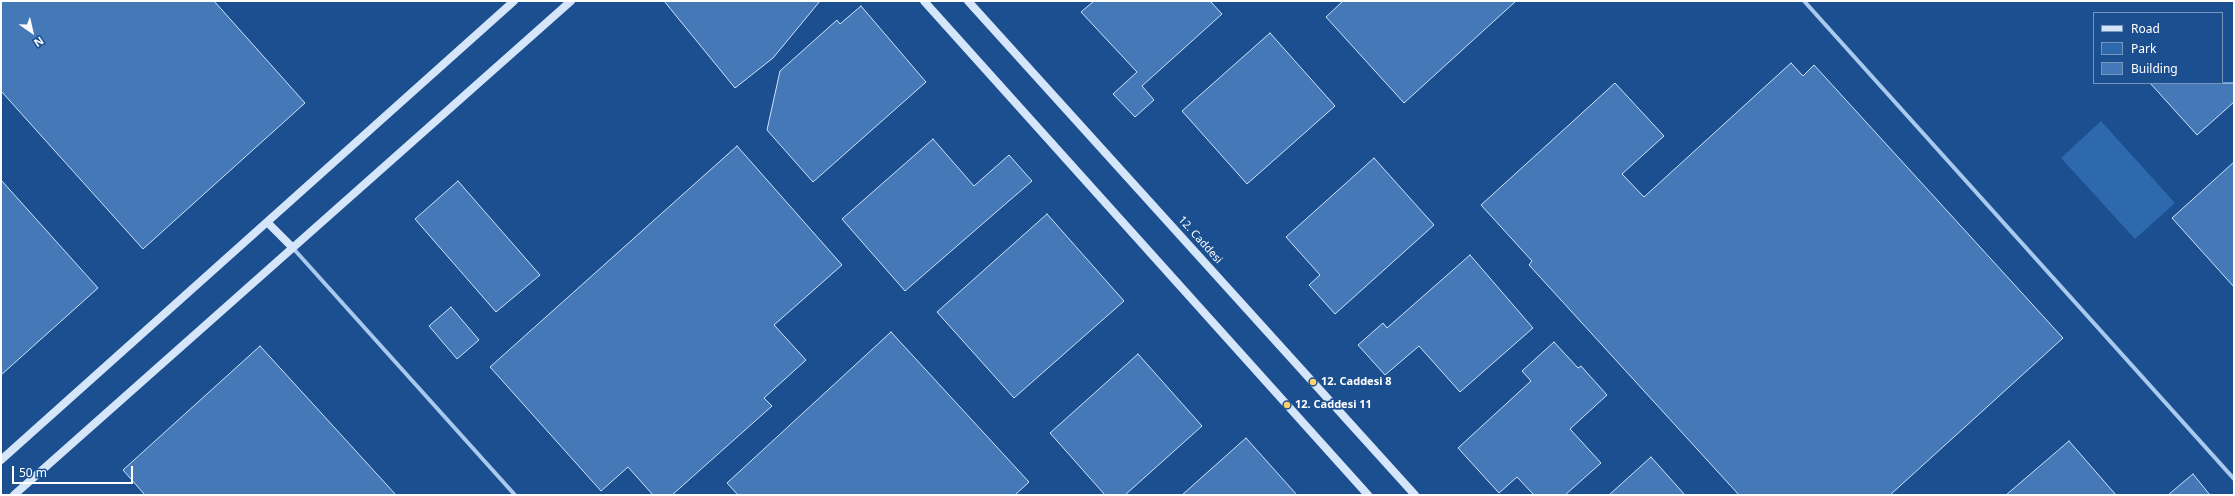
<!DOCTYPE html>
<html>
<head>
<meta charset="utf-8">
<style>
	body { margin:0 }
	#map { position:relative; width:2235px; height:496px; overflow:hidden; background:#1b4f8f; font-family:"Noto Sans",sans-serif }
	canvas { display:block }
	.frame { position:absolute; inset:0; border:2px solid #fff; pointer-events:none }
	.legend { position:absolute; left:2093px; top:12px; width:130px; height:72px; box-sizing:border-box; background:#1b4f8f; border:1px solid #7695bc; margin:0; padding:5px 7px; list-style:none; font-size:12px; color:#fff }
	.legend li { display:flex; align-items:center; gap:8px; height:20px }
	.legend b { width:20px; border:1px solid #7695bc }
	.north { position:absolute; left:12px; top:12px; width:40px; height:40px; -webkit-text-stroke:3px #1b4f8f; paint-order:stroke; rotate:146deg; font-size:11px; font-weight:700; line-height:16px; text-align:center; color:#fff }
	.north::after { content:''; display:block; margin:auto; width:14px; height:18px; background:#fff; clip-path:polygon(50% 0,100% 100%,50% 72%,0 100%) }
	.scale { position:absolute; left:12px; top:466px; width:121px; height:18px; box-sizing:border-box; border:2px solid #fff; border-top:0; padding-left:5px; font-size:12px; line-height:14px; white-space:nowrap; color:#fff; -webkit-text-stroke:3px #1b4f8f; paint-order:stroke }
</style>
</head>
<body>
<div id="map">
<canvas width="2235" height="496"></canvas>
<div class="frame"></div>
<ul class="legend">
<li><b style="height:5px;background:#d6e6fa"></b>Road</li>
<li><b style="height:11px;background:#2e69ad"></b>Park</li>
<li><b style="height:11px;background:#4478b7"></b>Building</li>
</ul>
<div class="north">N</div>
<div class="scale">50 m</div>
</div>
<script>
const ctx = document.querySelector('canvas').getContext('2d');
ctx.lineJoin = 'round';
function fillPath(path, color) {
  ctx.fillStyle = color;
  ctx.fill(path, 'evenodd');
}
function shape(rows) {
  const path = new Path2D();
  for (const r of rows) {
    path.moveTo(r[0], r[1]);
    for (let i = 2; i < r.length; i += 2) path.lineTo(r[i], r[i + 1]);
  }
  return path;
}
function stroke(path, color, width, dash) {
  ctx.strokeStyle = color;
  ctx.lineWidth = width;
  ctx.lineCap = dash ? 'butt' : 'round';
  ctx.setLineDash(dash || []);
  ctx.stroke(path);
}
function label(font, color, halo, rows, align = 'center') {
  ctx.font = font + ' "Noto Sans",sans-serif';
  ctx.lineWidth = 3.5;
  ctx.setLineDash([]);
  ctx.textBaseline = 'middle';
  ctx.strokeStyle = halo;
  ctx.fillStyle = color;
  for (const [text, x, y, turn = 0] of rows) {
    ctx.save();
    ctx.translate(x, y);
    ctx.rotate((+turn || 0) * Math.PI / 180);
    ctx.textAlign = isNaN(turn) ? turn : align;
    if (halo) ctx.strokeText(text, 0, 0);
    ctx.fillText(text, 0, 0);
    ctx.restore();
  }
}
fillPath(shape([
	[2101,121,2175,203,2135,239,2061,158]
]), '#2e69ad');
const building = shape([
	[1,1,214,1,305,103,143,249,1,91,1,1],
	[664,1,820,1,773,58,735,88,664,1],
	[1094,1,1210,1,1222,14,1142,86,1154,100,1135,117,1113,94,1137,72,1081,12,1094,1],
	[1343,1,1516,1,1404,103,1326,17,1343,1],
	[861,6,926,82,813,182,767,130,780,71,837,20,840,24,861,6],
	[1270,33,1335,106,1247,184,1182,111,1270,33],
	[1791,63,1803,76,1814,65,2063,338,1890,495,1739,495,1529,265,1532,261,1481,205,1615,83,1664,136,1622,174,1644,197,1791,63],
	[2150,83,2234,83,2234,102,2197,135,2150,83],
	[933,139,974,186,1009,155,1032,181,905,291,842,219,933,139],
	[737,146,842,265,774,325,806,360,764,398,772,406,672,495,653,495,628,467,601,491,490,367,737,146],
	[1374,158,1434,225,1335,314,1309,285,1320,275,1286,237,1374,158],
	[2234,162,2234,287,2172,218,2234,162],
	[1,180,98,288,1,375,1,180],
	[458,181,540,275,496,312,415,219,458,181],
	[1047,214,1124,301,1014,398,937,312,1047,214],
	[1470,255,1533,328,1460,392,1419,346,1385,375,1358,345,1383,323,1387,328,1470,255],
	[451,307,479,340,457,359,429,326,451,307],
	[891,332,1029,482,1015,495,738,495,727,483,891,332],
	[1554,342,1578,368,1581,366,1607,395,1570,429,1601,463,1565,495,1534,495,1517,477,1499,493,1458,448,1531,381,1522,371,1554,342],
	[260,346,396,495,145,495,123,470,260,346],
	[1138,354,1202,426,1125,495,1105,495,1050,433,1138,354],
	[1246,438,1297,495,1182,495,1246,438],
	[2069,441,2116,495,2006,495,2069,441],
	[1651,457,1685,495,1609,495,1651,457],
	[2193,474,2210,495,2168,495,2193,474]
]);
fillPath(building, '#4478b7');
stroke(building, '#cfe3fa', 1);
stroke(shape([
	[1804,1,2234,479],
	[292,247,515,495]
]), '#a9c9ee', 4);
stroke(shape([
	[924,1,1368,495],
	[968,1,1415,495],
	[268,223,292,247],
	[1,460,514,1],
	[14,495,571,1]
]), '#d6e6fa', 8);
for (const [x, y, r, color] of [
	[1313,382,4,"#ffd166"],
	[1287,405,4,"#ffd166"]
]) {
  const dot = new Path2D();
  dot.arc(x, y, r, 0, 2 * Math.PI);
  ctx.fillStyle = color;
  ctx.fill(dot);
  stroke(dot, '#1b4f8f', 1.5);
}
label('11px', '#fff', '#1b4f8f', [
	["12. Caddesi",1200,240,48]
]);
label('bold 11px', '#fff', '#1b4f8f', [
	["12. Caddesi 8",1321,382],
	["12. Caddesi 11",1295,405]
], 'left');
</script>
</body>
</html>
